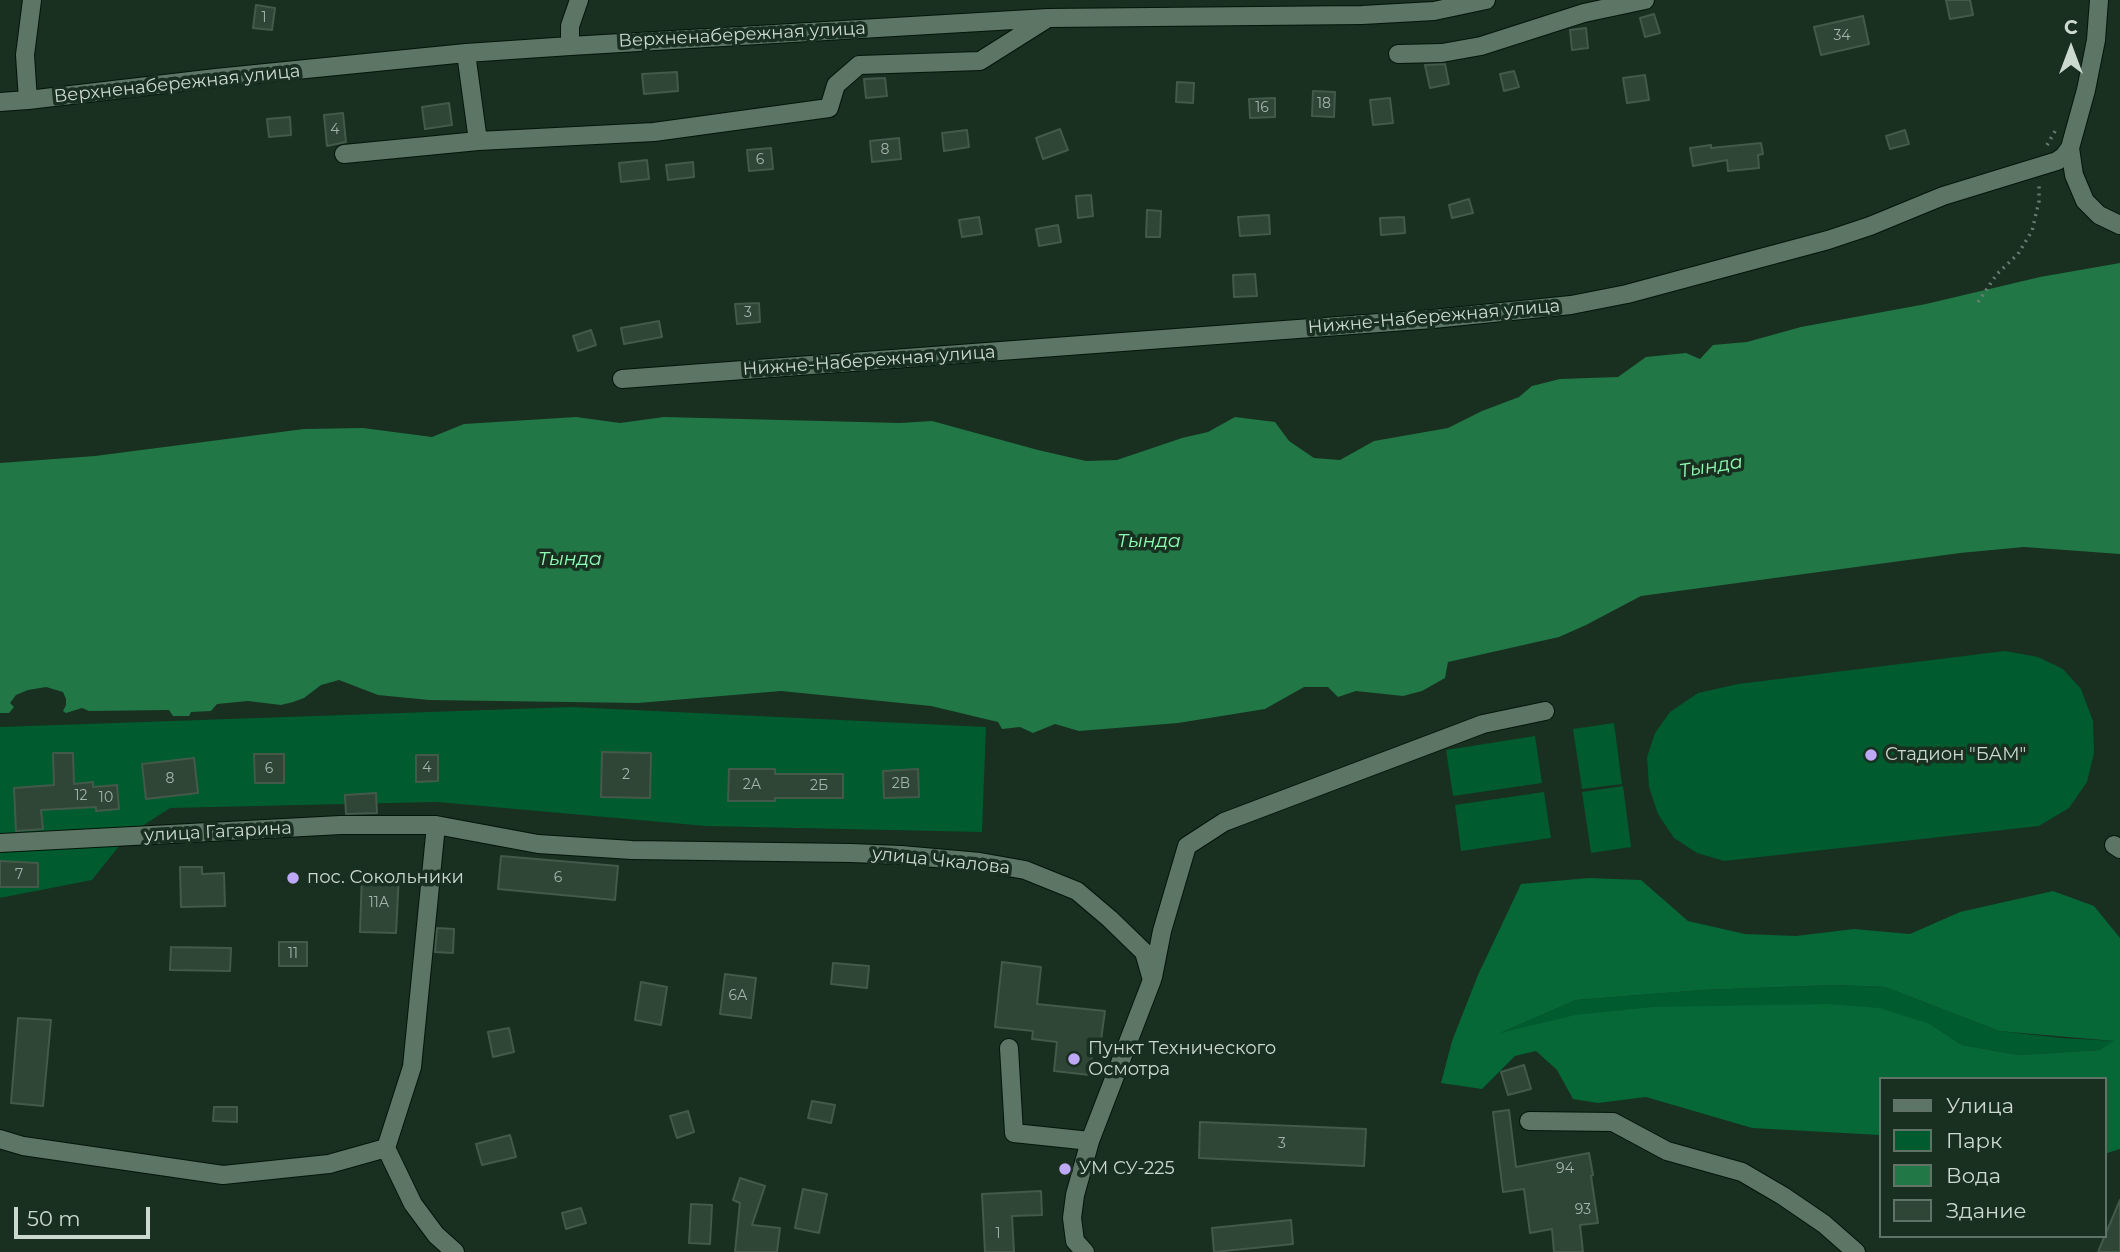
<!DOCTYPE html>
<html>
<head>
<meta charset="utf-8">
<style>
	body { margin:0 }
	#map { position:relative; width:2120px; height:1252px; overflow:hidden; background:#192f20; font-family:Montserrat,sans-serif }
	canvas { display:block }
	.legend { position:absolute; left:1879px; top:1077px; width:228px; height:161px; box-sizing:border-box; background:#192f20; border:2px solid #617366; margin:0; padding:9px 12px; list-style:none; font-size:21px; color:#ccd9cf }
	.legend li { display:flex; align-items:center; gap:14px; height:35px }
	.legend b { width:35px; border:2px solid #617366 }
	.north { position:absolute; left:2036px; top:14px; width:70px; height:70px; -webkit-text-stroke:5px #192f20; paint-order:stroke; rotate:0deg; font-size:19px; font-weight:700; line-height:28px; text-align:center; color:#ccd9cf }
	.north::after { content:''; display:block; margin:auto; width:24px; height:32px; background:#ccd9cf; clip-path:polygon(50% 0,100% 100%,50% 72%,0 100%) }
	.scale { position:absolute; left:14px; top:1207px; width:136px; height:32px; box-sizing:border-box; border:4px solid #ccd9cf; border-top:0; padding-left:9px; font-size:21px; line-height:24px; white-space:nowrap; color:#ccd9cf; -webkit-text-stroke:5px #192f20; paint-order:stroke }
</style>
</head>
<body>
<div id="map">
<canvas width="2120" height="1252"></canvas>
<ul class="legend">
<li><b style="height:9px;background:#5d7564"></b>Улица</li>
<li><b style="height:19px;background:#005b2f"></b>Парк</li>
<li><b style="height:19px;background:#217746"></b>Вода</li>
<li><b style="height:19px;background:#2f4536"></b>Здание</li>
</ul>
<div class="north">С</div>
<div class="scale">50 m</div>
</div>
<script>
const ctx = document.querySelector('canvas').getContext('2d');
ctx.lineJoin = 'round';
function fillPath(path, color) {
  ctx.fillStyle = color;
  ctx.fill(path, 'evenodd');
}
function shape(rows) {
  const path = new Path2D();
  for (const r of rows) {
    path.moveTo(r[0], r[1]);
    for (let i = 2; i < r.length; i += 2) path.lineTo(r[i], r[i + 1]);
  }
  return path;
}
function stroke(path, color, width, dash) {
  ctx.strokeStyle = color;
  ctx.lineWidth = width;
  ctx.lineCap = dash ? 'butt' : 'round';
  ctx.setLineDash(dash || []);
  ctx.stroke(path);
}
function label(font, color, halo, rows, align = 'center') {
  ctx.font = font + ' Montserrat,sans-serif';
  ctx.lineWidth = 7;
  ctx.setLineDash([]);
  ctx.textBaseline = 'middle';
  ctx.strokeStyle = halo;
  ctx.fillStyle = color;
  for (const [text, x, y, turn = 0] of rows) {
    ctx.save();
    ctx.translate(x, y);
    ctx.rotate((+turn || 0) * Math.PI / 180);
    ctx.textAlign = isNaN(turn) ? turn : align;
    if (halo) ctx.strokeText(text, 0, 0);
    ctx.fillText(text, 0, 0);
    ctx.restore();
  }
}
fillPath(shape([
	[2005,651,2038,657,2063,669,2081,689,2093,721,2094,753,2087,782,2069,808,2039,826,1724,861,1697,853,1674,838,1658,814,1649,787,1647,757,1655,733,1670,712,1698,693,1738,684],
	[572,707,986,727,982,832,706,826,437,802,170,808,127,836,92,880,0,898,0,727],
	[1614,723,1622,784,1582,789,1573,729],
	[1535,736,1542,783,1453,796,1446,750],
	[1623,786,1631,847,1591,853,1582,792],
	[1544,792,1551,838,1461,851,1455,805],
	[1835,985,1885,987,1999,1031,2062,1038,2115,1041,2099,1050,2019,1055,1962,1045,1930,1024,1495,1035,1576,1000,1703,990]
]), '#005b2f');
fillPath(shape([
	[1589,878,1641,880,1688,921,1745,934,1796,936,1854,929,1910,934,1960,912,2053,891,2094,906,2120,938,2120,1149,2104,1154,2104,1079,1880,1079,1880,1135,1752,1128,1646,1097,1598,1103,1573,1099,1557,1070,1536,1051,1515,1056,1482,1089,1441,1083,1452,1041,1478,975,1521,884],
	[1835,985,1885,987,1999,1031,2114,1041,2099,1050,2019,1055,1962,1045,1930,1024,1880,1008,1828,1004,1653,1007,1575,1015,1500,1033,1576,1000,1703,990]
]), '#066737');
fillPath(shape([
	[2120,263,2120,554,2024,547,1960,553,1641,596,1586,625,1559,637,1448,662,1445,678,1422,691,1403,696,1356,691,1338,697,1328,687,1304,687,1265,709,1178,723,1079,731,1055,724,1033,733,1020,727,1002,729,998,722,931,706,781,691,638,703,429,700,378,695,339,680,321,685,304,698,293,702,281,705,248,701,217,704,211,711,191,712,189,716,173,716,169,710,89,711,82,708,66,713,63,711,66,705,66,699,63,692,46,687,28,690,16,695,10,703,14,707,9,713,0,713,0,463,95,456,304,429,363,428,432,437,464,424,576,417,620,423,664,417,900,423,932,421,1038,450,1086,461,1117,460,1182,438,1208,432,1235,417,1275,422,1289,441,1314,458,1340,460,1374,441,1448,428,1482,411,1519,397,1532,386,1560,379,1618,377,1646,357,1686,353,1700,359,1713,345,1747,342,1801,327,1926,304,2040,277]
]), '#217746');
const building = shape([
	[1946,0,1970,0,1973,15,1950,19,1946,0],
	[256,5,275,8,272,30,253,28,256,5],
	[1654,14,1660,33,1645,37,1640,18,1654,14],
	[1863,16,1869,44,1821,55,1814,27,1863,16],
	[1586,28,1588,48,1572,50,1570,30,1586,28],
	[1445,64,1449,84,1430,88,1425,65,1445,64],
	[1514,71,1519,87,1504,91,1500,74,1514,71],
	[677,72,678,91,644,94,642,74,677,72],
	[1645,75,1649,100,1627,103,1623,78,1645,75],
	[885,78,887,96,866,98,864,79,885,78],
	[1177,82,1194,83,1193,103,1176,102,1177,82],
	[1313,91,1335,92,1334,117,1312,116,1313,91],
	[1275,98,1275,117,1250,118,1249,99,1275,98],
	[1390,98,1393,123,1373,125,1370,100,1390,98],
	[449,103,452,125,425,129,422,107,449,103],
	[343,113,346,142,327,146,324,115,343,113],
	[290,117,291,135,269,137,267,119,290,117],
	[1060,129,1068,150,1043,159,1036,138,1060,129],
	[967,130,969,147,944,151,942,133,967,130],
	[1905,130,1909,144,1890,149,1886,136,1905,130],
	[899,138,901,159,872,162,870,141,899,138],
	[1761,143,1763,154,1758,155,1759,168,1728,171,1727,160,1693,166,1690,148,1711,145,1711,148,1761,143],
	[771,148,773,169,749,171,747,150,771,148],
	[647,160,649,179,621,182,619,163,647,160],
	[693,162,694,177,668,180,666,165,693,162],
	[1091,195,1093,216,1078,218,1076,196,1091,195],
	[1469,199,1473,213,1452,218,1449,205,1469,199],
	[1147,210,1161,211,1160,237,1146,237,1147,210],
	[1269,215,1270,234,1240,236,1238,217,1269,215],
	[979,217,982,234,962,237,959,220,979,217],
	[1404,217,1405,233,1381,235,1380,218,1404,217],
	[1058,225,1061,242,1039,246,1036,229,1058,225],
	[1255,274,1257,296,1234,297,1233,275,1255,274],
	[759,303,760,322,737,324,735,304,759,303],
	[659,321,662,337,624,344,621,328,659,321],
	[591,330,596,345,578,351,573,336,591,330],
	[602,752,651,753,650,798,601,797,602,752],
	[53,753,73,753,74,784,93,782,93,787,117,785,119,809,96,811,96,807,41,810,43,829,16,831,14,788,54,785,53,753],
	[254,754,284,754,284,783,255,783,254,754],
	[416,755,438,755,438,781,416,782,416,755],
	[194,758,198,793,146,799,142,764,194,758],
	[729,769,775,769,775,774,843,774,843,798,775,798,775,801,728,801,729,769],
	[918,769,919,797,884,798,883,771,918,769],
	[376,793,377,813,346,814,345,795,376,793],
	[501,856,618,866,615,900,498,889,501,856],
	[0,861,38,863,38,887,0,887,0,861],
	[180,867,202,867,202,874,224,873,225,906,181,907,180,867],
	[362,873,399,874,396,933,360,932,362,873],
	[437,928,454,929,453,953,435,952,437,928],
	[279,942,307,942,307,966,279,966,279,942],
	[171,947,231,948,230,971,170,970,171,947],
	[1002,962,1041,967,1037,1004,1105,1011,1100,1047,1093,1046,1090,1075,1054,1071,1057,1042,1032,1039,1033,1031,995,1027,1002,962],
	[833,963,869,966,867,988,831,984,833,963],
	[725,974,756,978,751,1018,720,1014,725,974],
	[641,982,667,987,661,1025,635,1020,641,982],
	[18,1018,51,1020,43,1106,11,1103,18,1018],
	[509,1028,514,1052,493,1057,488,1032,509,1028],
	[1524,1065,1531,1089,1508,1095,1501,1072,1524,1065],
	[812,1101,835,1105,831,1123,808,1118,812,1101],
	[214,1107,237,1107,237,1122,213,1121,214,1107],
	[1509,1110,1516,1167,1589,1153,1593,1175,1591,1176,1598,1223,1580,1225,1583,1252,1554,1252,1552,1229,1530,1233,1524,1189,1503,1192,1493,1112,1509,1110],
	[688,1111,694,1132,677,1138,670,1116,688,1111],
	[1200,1122,1366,1129,1364,1166,1199,1158,1200,1122],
	[510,1135,516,1157,482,1165,476,1144,510,1135],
	[740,1178,765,1186,752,1225,780,1228,777,1252,735,1252,740,1203,733,1200,740,1178],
	[803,1189,827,1194,819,1233,795,1228,803,1189],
	[1041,1191,1042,1215,1012,1216,1014,1252,985,1252,982,1194,1041,1191],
	[2120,1200,2120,1252,2098,1252,2120,1200],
	[691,1204,712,1205,710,1244,689,1243,691,1204],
	[581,1208,586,1223,566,1229,562,1213,581,1208],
	[1291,1220,1293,1244,1214,1252,1212,1228,1291,1220]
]);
fillPath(building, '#2f4536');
stroke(building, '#435a4a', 2);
const minor = shape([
	[570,46,570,26,579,0],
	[1398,54,1442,53,1481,46,1584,13,1645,0],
	[28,100,25,55,32,0],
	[0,102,28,100,216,78,466,53,570,46,1048,18,1362,15,1434,11,1486,0],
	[478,141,654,132,829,108,836,85,859,65,980,61,1045,20],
	[2070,148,2074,175,2085,201,2099,215,2120,225],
	[344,154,478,141,466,53],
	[622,379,1433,319,1571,305,1627,294,1828,240,1870,226,1943,196,2057,161,2064,156,2070,148,2086,90,2096,40,2099,0],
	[0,843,341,825,436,825,538,844,632,850,851,853,901,855,980,862,1025,870,1077,891,1110,919,1144,952,1152,980,1090,1141,1075,1195,1072,1218,1075,1241,1085,1252],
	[2114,845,2120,849],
	[1153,977,1162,931,1187,846,1224,822,1483,724,1545,711],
	[1009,1048,1014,1133,1090,1141],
	[1529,1121,1613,1122,1667,1151,1742,1172,1783,1196,1824,1224,1856,1252],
	[0,1139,23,1146,223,1175,329,1164,386,1148,412,1067,436,825],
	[386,1148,413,1204,436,1235,455,1252]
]);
stroke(minor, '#031609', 20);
stroke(shape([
	[2047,145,2057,128],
	[1978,302,1997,274,2018,254,2032,231,2039,201,2039,183]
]), '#697b6f', 3.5, [2, 5]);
stroke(minor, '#5d7564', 18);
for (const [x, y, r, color] of [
	[1871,755,7,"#bda9f5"],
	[293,878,7,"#bda9f5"],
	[1074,1059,7,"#bda9f5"],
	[1065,1169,7,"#bda9f5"]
]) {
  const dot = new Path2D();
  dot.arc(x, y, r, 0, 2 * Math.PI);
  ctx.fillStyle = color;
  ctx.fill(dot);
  stroke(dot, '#192f20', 2.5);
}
label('14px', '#a5b4a9', null, [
	["1",264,18],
	["34",1842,36],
	["18",1324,104],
	["16",1262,108],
	["4",335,130],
	["8",885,150],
	["6",760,160],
	["3",748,313],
	["4",427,768],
	["6",269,769],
	["2",626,775],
	["8",170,779],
	["2В",901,784],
	["2А",752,785],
	["2Б",819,786],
	["12",81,796],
	["10",106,798],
	["7",19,875],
	["6",558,878],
	["11А",379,903],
	["11",293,954],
	["6А",738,996],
	["3",1282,1144],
	["94",1565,1169],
	["93",1583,1210],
	["1",998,1234]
]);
label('18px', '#ccd9cf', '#192f20', [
	["Верхненабережная улица",742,35,-3],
	["Верхненабережная улица",177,84,-6],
	["Нижне-Набережная улица",1434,317,-5],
	["Нижне-Набережная улица",869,361,-4],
	["улица Гагарина",218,832,-3],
	["улица Чкалова",941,861,6]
]);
label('18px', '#ccd9cf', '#192f20', [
	["Стадион \"БАМ\"",1885,755],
	["пос. Сокольники",307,878],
	["Пункт Технического",1088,1049],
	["Осмотра",1088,1070],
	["УМ СУ-225",1079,1169]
], 'left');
label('italic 19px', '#90fdb5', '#192f20', [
	["Тында",1711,467,-9],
	["Тында",1149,541],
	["Тында",570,559]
]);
</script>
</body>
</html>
